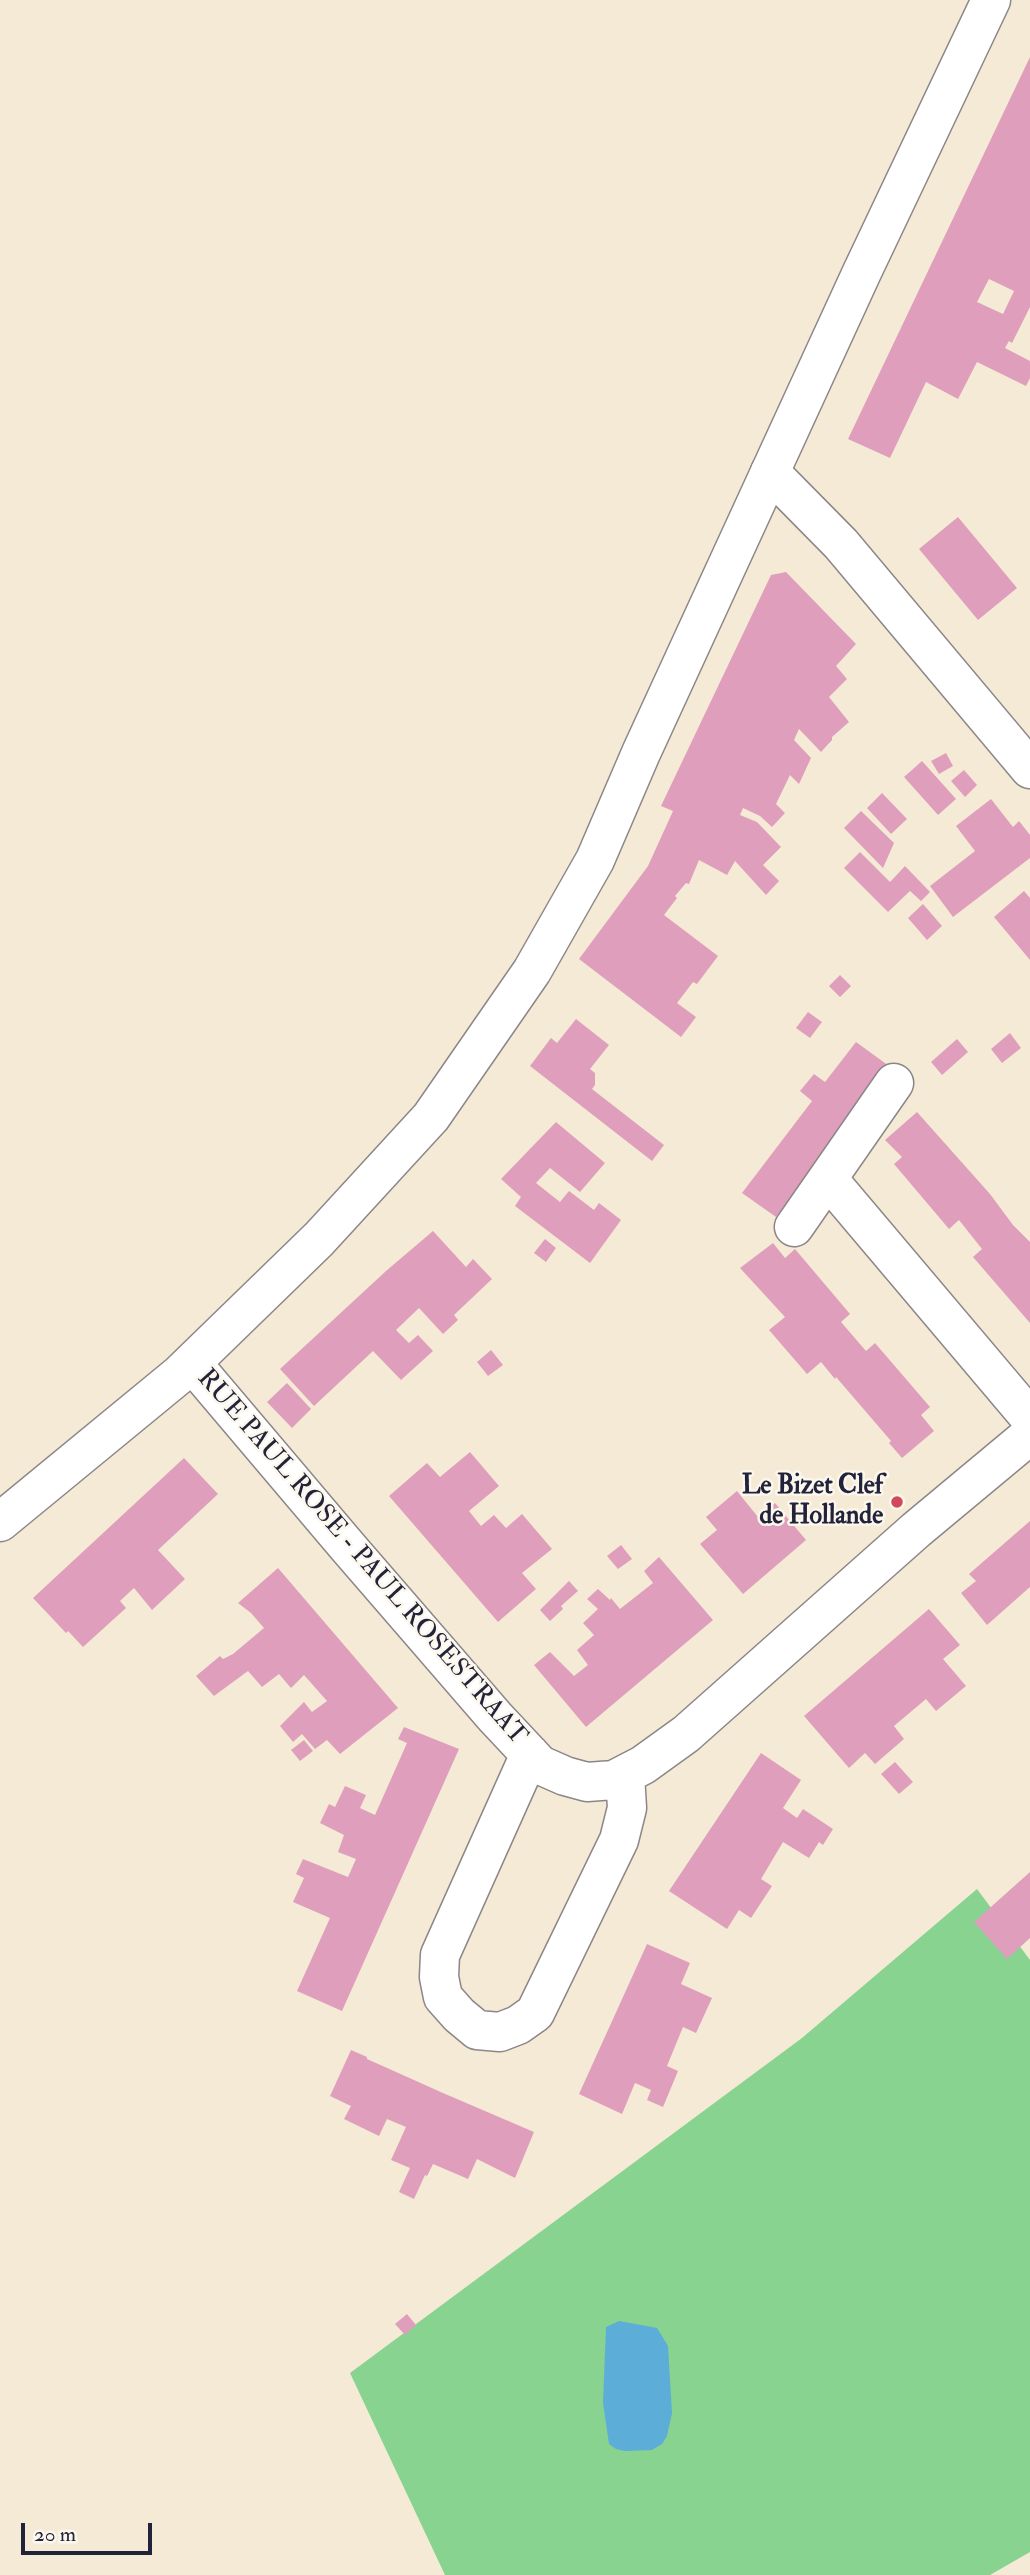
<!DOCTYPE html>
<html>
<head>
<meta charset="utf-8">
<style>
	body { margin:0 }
	#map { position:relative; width:1030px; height:2575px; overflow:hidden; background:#f5ead5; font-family:"IM FELL Double Pica",serif }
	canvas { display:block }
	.scale { position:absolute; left:21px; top:2523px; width:131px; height:32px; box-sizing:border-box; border:4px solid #22223b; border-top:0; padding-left:9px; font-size:21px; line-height:24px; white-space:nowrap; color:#22223b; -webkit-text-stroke:5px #fbf7ec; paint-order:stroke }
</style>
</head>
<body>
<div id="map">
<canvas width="1030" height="2575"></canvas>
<div class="scale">20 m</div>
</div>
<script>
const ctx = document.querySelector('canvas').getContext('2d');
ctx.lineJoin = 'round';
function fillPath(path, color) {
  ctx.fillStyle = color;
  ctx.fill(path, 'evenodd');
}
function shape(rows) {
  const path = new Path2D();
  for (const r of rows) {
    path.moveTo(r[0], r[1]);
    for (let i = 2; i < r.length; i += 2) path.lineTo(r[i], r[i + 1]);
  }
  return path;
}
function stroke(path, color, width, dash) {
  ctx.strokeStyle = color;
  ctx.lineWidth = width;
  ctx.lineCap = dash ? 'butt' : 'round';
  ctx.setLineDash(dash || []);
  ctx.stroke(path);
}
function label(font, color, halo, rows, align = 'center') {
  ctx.font = font + ' "IM FELL Double Pica",serif';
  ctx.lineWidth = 5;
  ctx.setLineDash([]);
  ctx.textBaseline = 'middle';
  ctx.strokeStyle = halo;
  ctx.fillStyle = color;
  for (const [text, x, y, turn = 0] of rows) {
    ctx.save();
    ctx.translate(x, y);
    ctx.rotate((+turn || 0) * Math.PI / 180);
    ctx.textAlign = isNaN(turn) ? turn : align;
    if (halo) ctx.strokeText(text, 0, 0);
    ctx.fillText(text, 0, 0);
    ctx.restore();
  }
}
fillPath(shape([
	[977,1889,1030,1960,1030,2552,990,2575,445,2575,350,2373,802,2038]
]), '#88d390');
fillPath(shape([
	[619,2321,657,2328,668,2346,672,2413,667,2436,662,2444,652,2450,625,2451,616,2449,609,2444,603,2403,606,2327]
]), '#5cadd7');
fillPath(shape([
	[1030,57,1030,307,1012,343,1009,341,1005,348,1030,361,1030,378,1026,386,977,362,958,399,926,382,890,458,848,439],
	[989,279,1014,291,1003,314,977,302],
	[958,517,1017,588,978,620,919,549],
	[786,572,856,644,836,666,847,679,829,697,849,722,832,737,832,740,821,752,799,729,794,740,811,758,799,784,790,775,776,804,785,813,772,827,760,816,743,808,740,815,757,822,781,847,763,865,779,881,766,895,735,861,727,875,699,860,689,884,686,883,675,896,677,898,664,915,718,956,697,984,693,982,677,1003,696,1017,681,1037,579,959,648,866,673,811,661,806,771,575],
	[946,753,953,766,939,774,931,761],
	[922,761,956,799,938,815,904,777],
	[964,770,977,785,965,797,951,781],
	[882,793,907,819,891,834,867,808],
	[991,799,1013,827,1019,821,1030,835,1030,858,953,917,930,886,975,851,956,826],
	[861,811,894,843,883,868,844,828],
	[860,852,890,882,905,866,930,892,921,901,910,891,888,912,844,868],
	[1024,891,1030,898,1030,960,994,917],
	[923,904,942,926,927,940,908,918],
	[840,975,851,986,840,997,829,986],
	[808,1012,822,1022,810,1038,796,1028],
	[576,1019,609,1045,590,1069,595,1073,595,1085,592,1089,664,1145,652,1161,530,1066,551,1038,557,1043],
	[1010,1033,1021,1048,1002,1063,991,1049],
	[957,1039,968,1052,942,1075,931,1062],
	[856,1042,889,1066,776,1217,742,1193,812,1101,800,1091,814,1074,825,1082],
	[917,1112,990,1194,1013,1225,1030,1242,1030,1323,973,1257,982,1249,959,1220,949,1229,894,1164,902,1157,885,1140],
	[556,1122,605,1163,580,1192,550,1168,536,1183,560,1202,569,1191,594,1210,599,1203,621,1220,590,1263,515,1206,521,1197,501,1179],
	[433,1231,466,1267,473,1259,492,1279,454,1315,458,1320,443,1334,419,1308,396,1330,409,1343,418,1335,433,1351,401,1380,373,1351,314,1406,280,1369,386,1271],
	[545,1239,556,1248,546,1262,534,1253],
	[773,1243,785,1258,795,1249,850,1314,841,1322,866,1351,875,1343,930,1407,921,1415,934,1431,902,1458,889,1443,891,1441,836,1377,835,1379,821,1362,807,1374,769,1330,785,1317,740,1268],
	[491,1350,503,1365,488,1376,477,1362],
	[287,1383,311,1409,292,1428,267,1402],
	[470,1452,499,1486,469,1511,481,1526,494,1515,506,1528,522,1514,552,1549,522,1573,536,1589,498,1622,389,1496,427,1463,440,1477],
	[184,1458,218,1494,158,1550,185,1579,152,1610,134,1588,120,1601,126,1608,83,1647,68,1631,66,1633,33,1598],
	[737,1491,758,1517,775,1503,806,1540,743,1594,700,1544,717,1530,706,1517],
	[1030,1521,1030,1587,987,1625,961,1593,976,1581,969,1574],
	[621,1545,632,1559,618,1569,607,1556],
	[659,1557,713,1620,586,1727,534,1665,550,1652,574,1676,588,1665,577,1650,594,1635,583,1623,598,1609,587,1599,598,1589,610,1600,611,1598,620,1609,653,1583,644,1571],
	[278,1568,398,1708,340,1754,327,1740,315,1749,302,1734,293,1742,280,1726,304,1702,312,1712,327,1701,304,1675,291,1688,279,1674,262,1687,248,1671,214,1696,196,1676,220,1656,223,1659,233,1654,264,1628,251,1613,238,1603],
	[569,1581,578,1591,561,1606,563,1609,550,1621,540,1610],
	[929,1609,960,1645,943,1659,966,1686,936,1711,926,1699,894,1726,904,1739,875,1764,865,1753,849,1768,804,1716],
	[404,1727,459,1749,342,2011,297,1991,330,1918,293,1902,304,1878,296,1874,303,1859,348,1877,356,1859,338,1852,344,1835,320,1823,329,1804,335,1807,345,1786,366,1795,360,1808,375,1815,407,1743,398,1739],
	[304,1740,313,1751,300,1761,291,1750],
	[761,1753,801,1780,783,1808,797,1818,803,1809,833,1829,823,1845,819,1842,809,1858,783,1842,761,1879,772,1886,751,1918,739,1910,727,1929,669,1891],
	[895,1762,913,1782,899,1794,881,1774],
	[1030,1872,1030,1938,1007,1959,974,1922],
	[647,1944,690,1963,681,1984,712,1998,696,2033,683,2027,667,2066,678,2071,663,2107,647,2100,651,2090,635,2083,622,2114,579,2094],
	[351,2050,367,2057,367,2059,443,2093,534,2132,515,2178,477,2159,468,2179,433,2164,427,2176,425,2175,414,2199,399,2192,410,2168,391,2160,406,2127,387,2119,379,2136,344,2119,351,2106,330,2096],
	[407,2314,416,2325,405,2335,395,2324]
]), '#df9fbc');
const street = shape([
	[770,472,841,544,1030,769],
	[828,1179,1030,1418],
	[794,1227,894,1083],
	[192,1363,347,1546,495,1717,540,1765,565,1776,587,1782,614,1780,643,1765,686,1734,916,1530,1030,1435],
	[530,1754,440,1955,439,1977,443,1997,459,2015,477,2030,500,2032,518,2025,535,2013,619,1840,627,1808,625,1775]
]);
const secondary = shape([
	[0,1522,180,1374,319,1239,431,1117,532,971,595,860,641,753,862,272,991,0]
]);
stroke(street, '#8c8688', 41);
stroke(secondary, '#8c8688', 41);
stroke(street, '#fff', 38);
stroke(secondary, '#fff', 38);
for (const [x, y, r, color] of [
	[897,1502,7,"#d1495b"]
]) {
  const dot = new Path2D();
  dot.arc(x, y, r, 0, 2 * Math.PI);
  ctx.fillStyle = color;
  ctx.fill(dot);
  stroke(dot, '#fbf7ec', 2.5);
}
label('bold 26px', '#22223b', '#fbf7ec', [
	["Le Bizet Clef",883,1487],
	["de Hollande",883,1517]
], 'right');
label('26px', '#22223b', '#fbf7ec', [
	["RUE PAUL ROSE - PAUL ROSESTRAAT",361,1558,49]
]);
</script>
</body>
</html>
